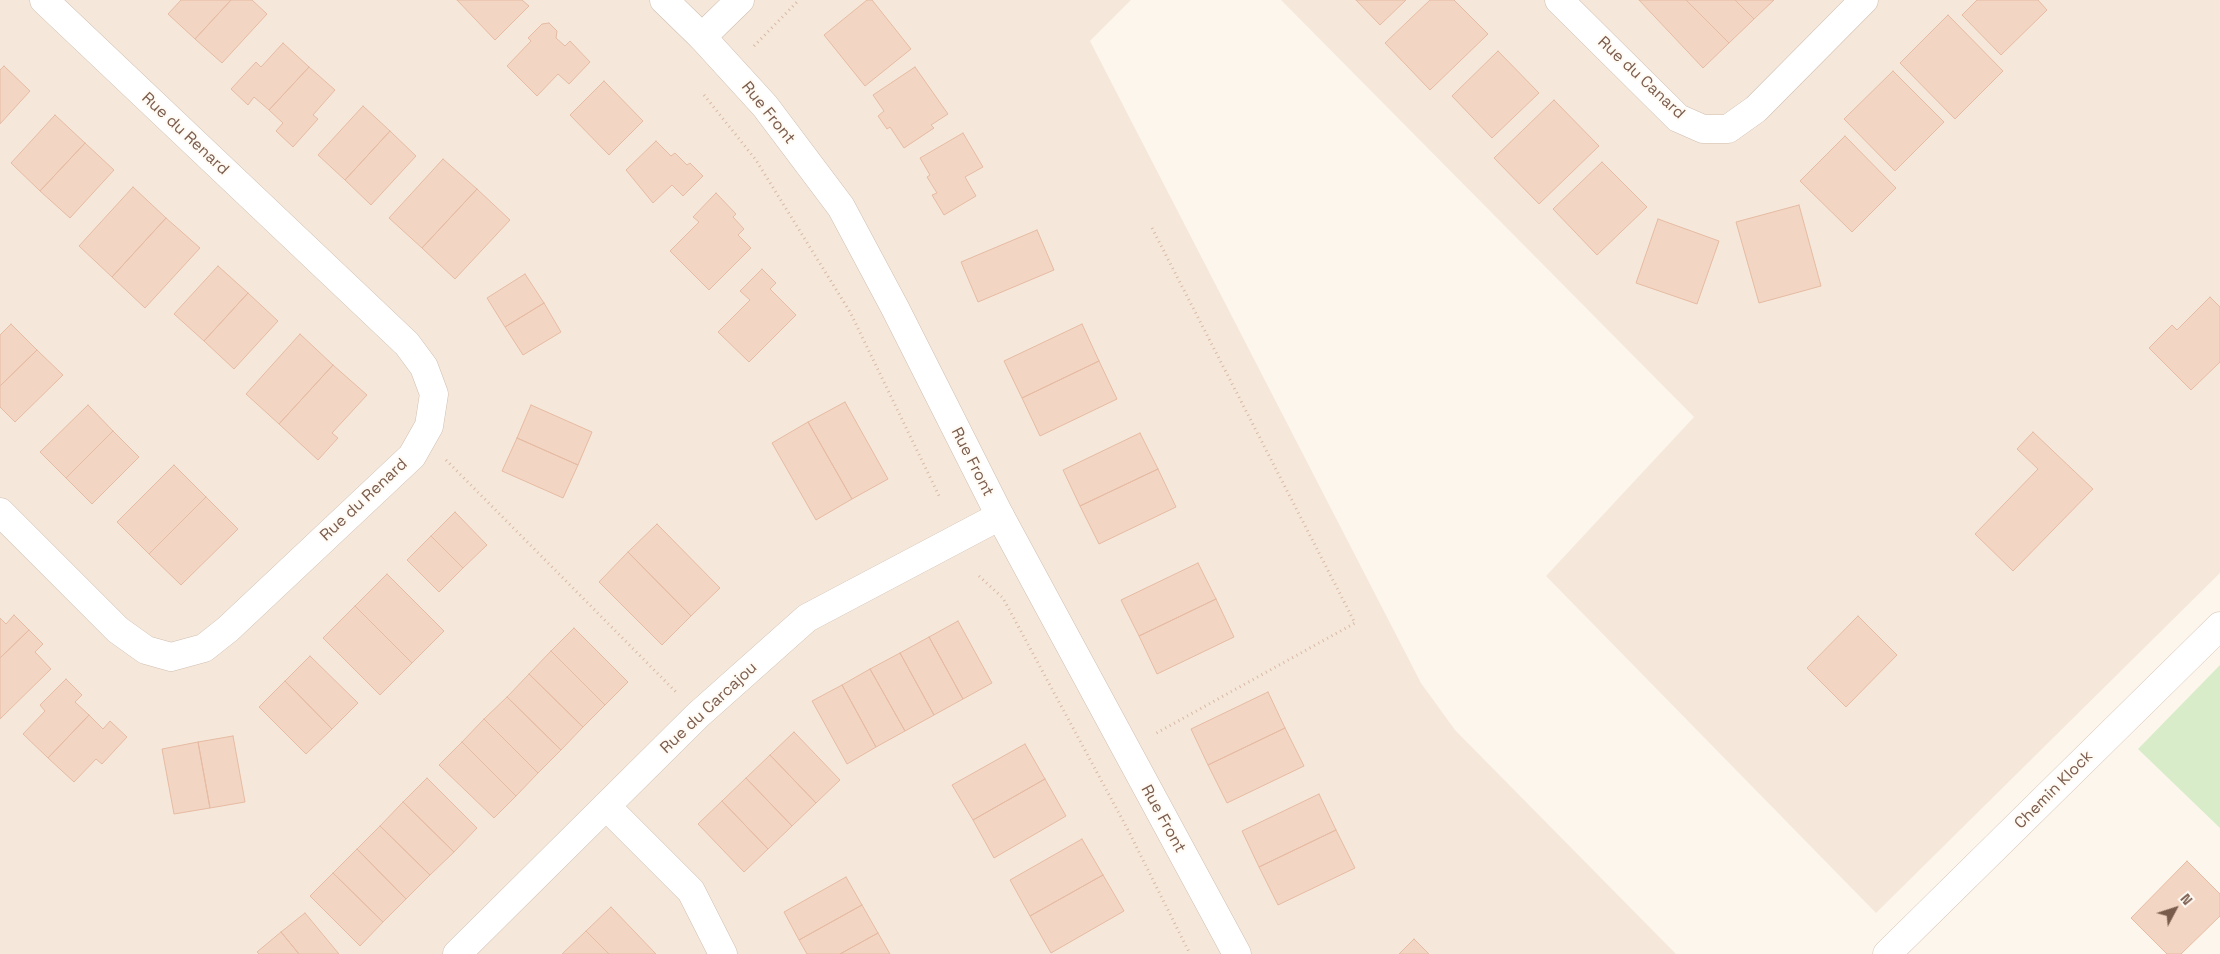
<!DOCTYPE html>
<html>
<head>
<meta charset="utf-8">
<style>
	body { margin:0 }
	#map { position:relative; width:2220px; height:954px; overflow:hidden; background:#fdf6ec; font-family:"Space Grotesk",sans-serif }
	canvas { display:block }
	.north { position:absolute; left:2150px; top:884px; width:50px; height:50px; -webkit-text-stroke:4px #fffaf3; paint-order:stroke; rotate:50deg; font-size:14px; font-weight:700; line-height:20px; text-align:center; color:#7a5c4d }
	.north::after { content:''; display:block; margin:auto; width:18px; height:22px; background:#7a5c4d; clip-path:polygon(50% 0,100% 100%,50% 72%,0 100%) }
</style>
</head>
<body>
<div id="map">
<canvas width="2220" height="954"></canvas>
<div class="north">N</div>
</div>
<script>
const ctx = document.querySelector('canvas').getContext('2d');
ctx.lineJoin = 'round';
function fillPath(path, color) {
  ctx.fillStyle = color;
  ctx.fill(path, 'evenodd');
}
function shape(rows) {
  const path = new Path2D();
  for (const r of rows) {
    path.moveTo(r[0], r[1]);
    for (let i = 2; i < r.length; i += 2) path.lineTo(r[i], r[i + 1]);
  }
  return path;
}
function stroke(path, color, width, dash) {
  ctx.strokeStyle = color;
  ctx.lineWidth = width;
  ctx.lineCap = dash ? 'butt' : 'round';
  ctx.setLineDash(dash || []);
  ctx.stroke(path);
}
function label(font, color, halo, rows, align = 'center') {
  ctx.font = font + ' "Space Grotesk",sans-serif';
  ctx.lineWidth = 4;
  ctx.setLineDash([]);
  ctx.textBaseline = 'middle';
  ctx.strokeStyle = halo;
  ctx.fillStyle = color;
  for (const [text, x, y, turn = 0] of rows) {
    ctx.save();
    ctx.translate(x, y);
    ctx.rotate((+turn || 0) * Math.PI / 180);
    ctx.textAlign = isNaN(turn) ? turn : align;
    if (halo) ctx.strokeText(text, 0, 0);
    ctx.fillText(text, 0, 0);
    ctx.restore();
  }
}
fillPath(shape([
	[0,0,1131,0,1090,41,1421,683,1455,730,1676,954,0,954],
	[1281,0,2220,0,2220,573,1876,913,1546,576,1694,417]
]), '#f5e8da');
fillPath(shape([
	[2220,665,2220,828,2138,749]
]), '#d8ecc9');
const building = shape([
	[181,0,231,0,195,39,168,14,181,0],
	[231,0,252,0,267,14,222,63,195,39,231,0],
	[457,0,522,0,529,6,495,40,457,0],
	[867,0,872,0,911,49,865,86,824,35,867,0],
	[1356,0,1406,0,1380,25,1356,0],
	[1430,0,1454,0,1488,34,1430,90,1385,43,1430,0],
	[1639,0,1686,0,1729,43,1703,68,1639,0],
	[1686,0,1735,0,1754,19,1729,43,1686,0],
	[1735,0,1774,0,1754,19,1735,0],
	[1977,0,2038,0,2047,10,2001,55,1962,15,1977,0],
	[1948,15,2003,71,1955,119,1900,63,1948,15],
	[549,23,557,31,556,38,565,46,570,41,590,62,569,84,558,74,537,96,507,66,531,41,528,38,542,24,549,23],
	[283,43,309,67,269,110,254,97,248,105,231,89,256,62,261,67,283,43],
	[1498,51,1539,93,1492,138,1452,96,1498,51],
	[4,66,30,91,0,124,0,70,4,66],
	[309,67,335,90,313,115,318,119,293,147,276,131,283,123,269,110,309,67],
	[915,67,948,114,931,125,934,128,904,148,890,127,887,129,878,116,884,111,873,95,915,67],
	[1893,71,1944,122,1895,171,1844,119,1893,71],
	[604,81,643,121,609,155,570,115,604,81],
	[1554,100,1599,146,1539,204,1494,158,1554,100],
	[363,106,390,131,345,180,318,155,363,106],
	[55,115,85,143,40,191,11,163,55,115],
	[390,131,416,156,371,205,345,180,390,131],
	[963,133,983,167,965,177,976,196,944,215,932,195,937,193,927,177,930,175,920,158,963,133],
	[1845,136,1896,188,1852,232,1800,181,1845,136],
	[656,141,671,156,675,153,687,165,690,163,703,176,683,196,672,185,653,203,626,170,656,141],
	[85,143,114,170,70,218,40,191,85,143],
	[443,159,477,189,422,248,389,218,443,159],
	[1602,162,1647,207,1597,255,1553,209,1602,162],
	[133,187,166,218,112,277,79,246,133,187],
	[477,189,510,220,455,279,422,248,477,189],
	[716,193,736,214,733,217,744,229,738,235,751,248,709,290,670,251,699,222,693,217,716,193],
	[1799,205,1821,286,1759,303,1736,222,1799,205],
	[166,218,200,248,145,308,112,277,166,218],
	[1658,219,1719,241,1697,304,1636,283,1658,219],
	[1037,230,1054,270,978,302,961,262,1037,230],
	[218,266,248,293,204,341,174,314,218,266],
	[762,269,776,283,770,289,796,315,749,362,718,332,750,300,740,291,762,269],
	[525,274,544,303,505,327,487,298,525,274],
	[248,293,278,321,234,369,204,341,248,293],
	[2210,297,2220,307,2220,362,2191,390,2149,348,2172,325,2177,330,2210,297],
	[544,303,561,332,523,355,505,327,544,303],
	[11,324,37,350,0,386,0,335,11,324],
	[1082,324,1099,361,1022,398,1004,361,1082,324],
	[300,334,333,365,279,424,246,394,300,334],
	[37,350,63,375,15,422,0,407,0,386,37,350],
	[1099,361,1117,399,1040,436,1022,398,1099,361],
	[333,365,367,395,332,433,338,438,318,460,279,424,333,365],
	[845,402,888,479,852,499,808,422,845,402],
	[88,405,113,431,66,478,40,452,88,405],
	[531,405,592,432,578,465,517,438,531,405],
	[808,422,852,499,816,520,772,443,808,422],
	[113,431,139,457,92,504,66,478,113,431],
	[2033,432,2093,489,2013,571,1975,534,2038,469,2017,449,2033,432],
	[1140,433,1158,469,1080,506,1063,470,1140,433],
	[517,438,578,465,563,498,502,471,517,438],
	[174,465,206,497,149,554,117,522,174,465],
	[1158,469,1176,507,1099,544,1080,506,1158,469],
	[206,497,238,529,181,585,149,554,206,497],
	[455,512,487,545,463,568,431,536,455,512],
	[657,524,720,588,691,616,628,552,657,524],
	[431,536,463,568,439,592,407,560,431,536],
	[628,552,691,616,662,645,599,582,628,552],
	[1198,563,1216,599,1139,636,1121,600,1198,563],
	[387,574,444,631,412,663,355,606,387,574],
	[1216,599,1234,637,1157,674,1139,636,1216,599],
	[355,606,412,663,380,695,323,638,355,606],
	[14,615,29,630,0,658,0,618,6,624,14,615],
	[1858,616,1897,655,1846,707,1807,668,1858,616],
	[958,621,992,683,963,699,929,637,958,621],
	[574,628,628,682,605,705,551,651,574,628],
	[29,630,43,644,35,652,51,669,0,719,0,658,29,630],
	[929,637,963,699,934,715,900,653,929,637],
	[551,651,605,705,583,727,529,674,551,651],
	[900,653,934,715,905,731,870,669,900,653],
	[310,656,358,703,332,729,285,681,310,656],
	[870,669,905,731,876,747,842,685,870,669],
	[529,674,583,727,561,750,507,697,529,674],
	[66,679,82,695,75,702,89,715,48,758,23,734,45,711,40,705,66,679],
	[285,681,332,729,306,754,259,707,285,681],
	[842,685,876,747,847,764,812,701,842,685],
	[1268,692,1285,728,1208,765,1191,729,1268,692],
	[507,697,561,750,538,773,484,719,507,697],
	[89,715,103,729,110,721,127,737,102,764,96,759,74,782,48,758,89,715],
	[484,719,538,773,516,796,462,742,484,719],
	[1285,728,1304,766,1227,803,1208,765,1285,728],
	[794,732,840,780,816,803,770,755,794,732],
	[233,736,245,802,210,808,198,742,233,736],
	[198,742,210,808,174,814,162,749,198,742],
	[462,742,516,796,494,818,439,765,462,742],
	[1025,744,1045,779,973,820,952,785,1025,744],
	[770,755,816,803,792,826,746,778,770,755],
	[427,778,477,828,454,852,403,802,427,778],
	[746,778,792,826,768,849,722,801,746,778],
	[1045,779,1066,816,994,858,973,820,1045,779],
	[1319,794,1336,830,1259,867,1242,831,1319,794],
	[722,801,768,849,744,872,698,824,722,801],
	[403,802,454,852,430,875,380,826,403,802],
	[380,826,430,875,406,899,357,849,380,826],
	[1336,830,1355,868,1278,905,1259,867,1336,830],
	[1082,839,1103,875,1030,916,1010,880,1082,839],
	[357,849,406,899,383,922,333,873,357,849],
	[2187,861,2220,894,2220,916,2181,954,2167,954,2131,918,2187,861],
	[333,873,383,922,360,946,310,896,333,873],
	[1103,875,1124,911,1051,953,1030,916,1103,875],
	[846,877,862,905,799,940,784,912,846,877],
	[862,905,878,933,840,954,807,954,799,940,862,905],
	[611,907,656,954,609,954,586,931,611,907],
	[305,913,339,954,299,954,281,932,305,913],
	[586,931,609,954,562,954,586,931],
	[281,932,299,954,259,954,257,952,281,932],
	[878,933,890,954,840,954,878,933],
	[1414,939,1429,954,1399,954,1414,939]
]);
fillPath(building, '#f3d5c3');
stroke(building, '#e6bba3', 1);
const minor = shape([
	[1559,0,1678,118,1703,129,1728,129,1756,109,1864,0],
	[702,37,740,0],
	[0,512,118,630,146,650,171,657,204,648,228,629,412,456,429,426,434,394,424,367,407,344,44,0],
	[606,806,691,891,723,954],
	[457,954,698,715,807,618,1000,516]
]);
const tertiary = shape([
	[664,0,702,37,765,106,841,207,895,308,1000,516,1237,954]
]);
const secondary = shape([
	[1887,954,2220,626]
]);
stroke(minor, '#d1beb0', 29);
stroke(tertiary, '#d1beb0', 29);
stroke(secondary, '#d6c0b0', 29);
stroke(shape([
	[754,46,799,0],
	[704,95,756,160,850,312,940,498],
	[1152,228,1355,623,1153,735],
	[446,460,677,693],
	[979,576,1003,598,1128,830,1190,954]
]), '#d9b8a5', 3, [1, 4]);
stroke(minor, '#fff', 28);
stroke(tertiary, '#fff', 28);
stroke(secondary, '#fff', 28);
label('16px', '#7a5c4d', '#fffaf3', [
	["Rue du Canard",1641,78,43],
	["Rue Front",768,113,51],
	["Rue du Renard",185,134,43],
	["Rue Front",972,462,63],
	["Rue du Renard",364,500,-43],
	["Rue du Carcajou",709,708,-43],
	["Chemin Klock",2054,790,-45],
	["Rue Front",1163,819,61]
]);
</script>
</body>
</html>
